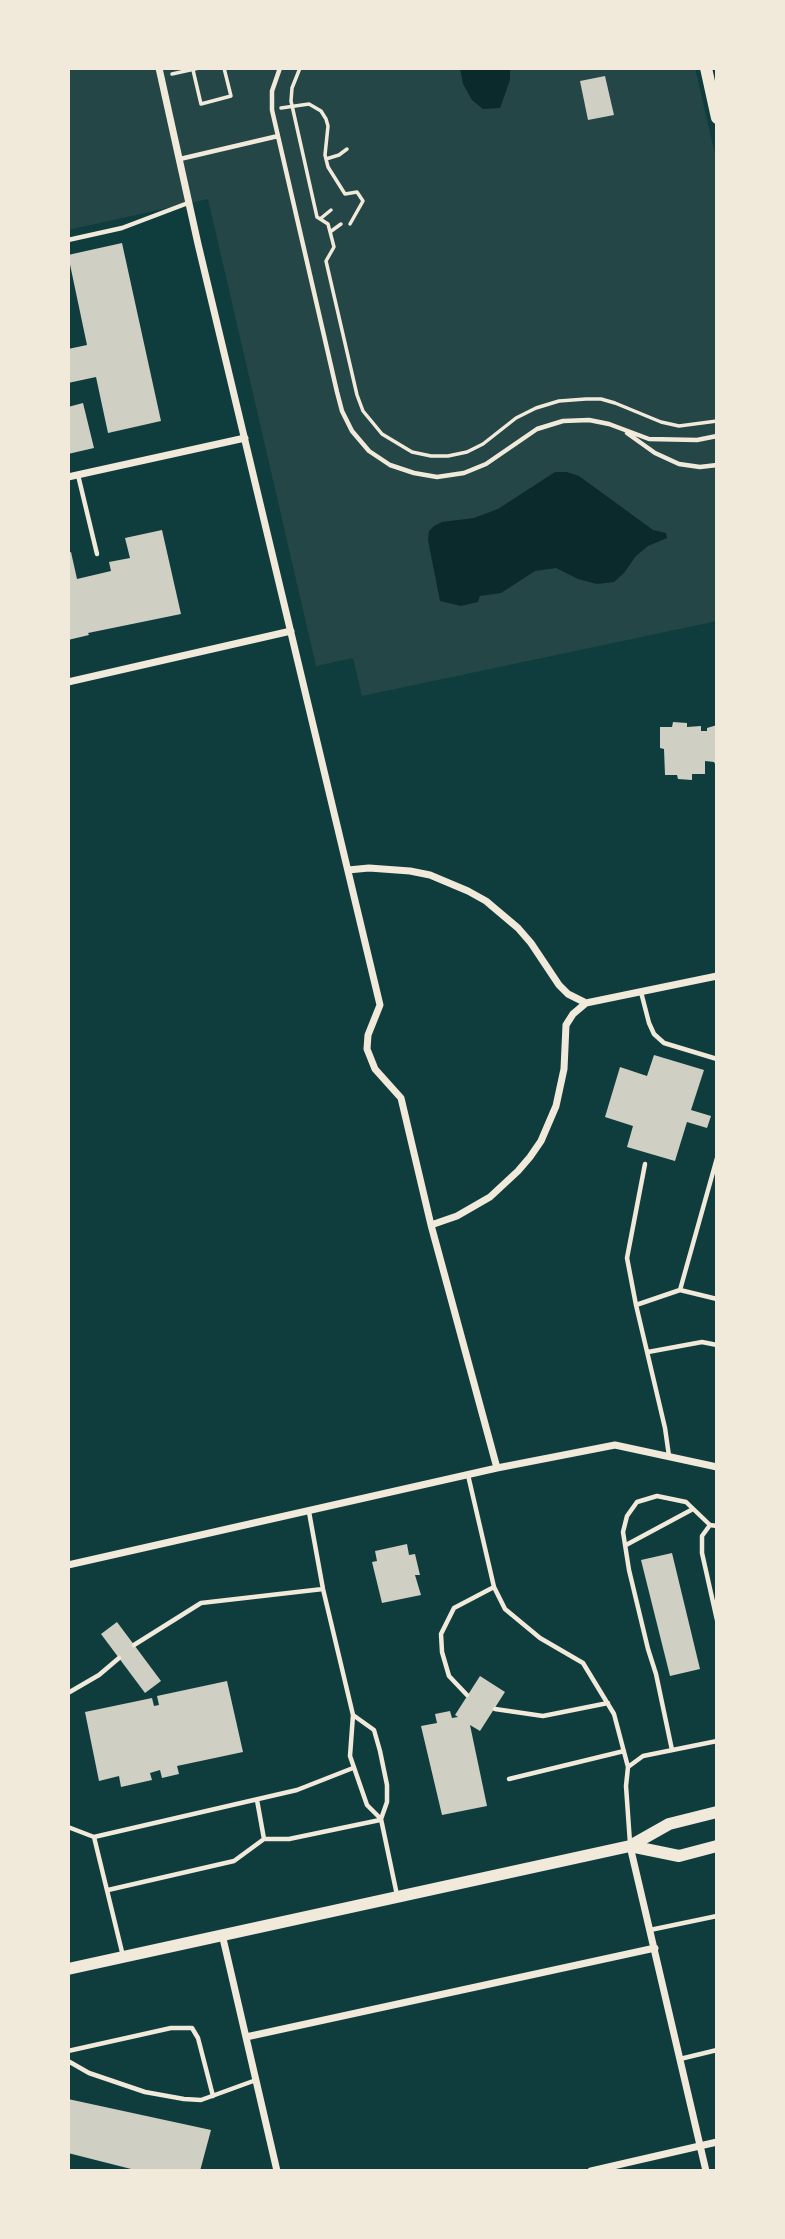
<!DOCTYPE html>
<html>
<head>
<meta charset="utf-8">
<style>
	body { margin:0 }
	#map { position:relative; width:785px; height:2239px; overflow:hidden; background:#0f3d3e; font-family:Figtree,sans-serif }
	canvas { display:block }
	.frame { position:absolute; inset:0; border:70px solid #f1e9da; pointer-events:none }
</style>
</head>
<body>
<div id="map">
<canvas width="785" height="2239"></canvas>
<div class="frame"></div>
</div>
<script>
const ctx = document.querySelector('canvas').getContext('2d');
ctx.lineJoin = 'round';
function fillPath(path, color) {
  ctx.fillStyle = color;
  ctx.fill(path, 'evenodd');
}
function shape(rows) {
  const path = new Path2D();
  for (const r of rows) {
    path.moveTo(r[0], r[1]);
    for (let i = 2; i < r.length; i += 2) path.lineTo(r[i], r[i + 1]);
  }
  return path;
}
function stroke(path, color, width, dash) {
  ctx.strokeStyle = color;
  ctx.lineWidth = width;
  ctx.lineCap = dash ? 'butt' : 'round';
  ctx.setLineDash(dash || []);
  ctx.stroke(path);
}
fillPath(shape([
	[68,68,695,68,717,163,717,621,362,696,353,658,316,666,208,199,68,230]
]), '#244646');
fillPath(shape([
	[460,68,510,68,510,80,500,108,483,109,472,100,463,84],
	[555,472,567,472,579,476,653,530,666,533,667,538,648,546,636,556,624,573,614,582,597,584,578,579,556,568,535,571,501,593,480,596,478,602,461,606,440,601,428,540,429,531,434,526,442,522,474,518,498,509]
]), '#0a2a2b');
fillPath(shape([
	[605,76,614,115,588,120,580,81],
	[122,243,161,421,108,433,96,377,68,383,68,349,87,345,68,255],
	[83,403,94,448,68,454,68,407],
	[162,530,181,614,88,633,89,635,68,640,68,553,71,552,77,579,111,571,109,562,130,558,125,538],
	[673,722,687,723,687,727,701,726,701,731,707,731,707,728,717,725,717,768,714,762,705,761,705,774,692,774,692,780,678,779,677,775,665,775,664,749,660,748,660,727,672,727],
	[654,1055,704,1070,691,1110,711,1116,707,1128,687,1122,675,1161,627,1147,633,1126,605,1117,620,1067,647,1076],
	[407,1544,409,1555,415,1554,420,1575,415,1575,421,1595,382,1603,372,1562,377,1561,375,1551],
	[672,1553,700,1669,670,1676,641,1560],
	[117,1622,161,1681,145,1693,101,1634],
	[480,1676,505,1692,480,1731,470,1725,487,1806,442,1815,421,1726,437,1723,435,1714,450,1711,452,1718,458,1717,455,1715],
	[227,1681,243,1752,177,1766,179,1774,162,1778,160,1770,150,1773,152,1780,121,1787,119,1776,99,1781,85,1712,152,1698,154,1706,159,1705,157,1696],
	[68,2099,211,2130,200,2171,139,2171,68,2153]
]), '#cfcfc3');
stroke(shape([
	[300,68,292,88,291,101,317,217,328,224,334,247,326,261,357,395,363,411,382,434,412,452,431,456,448,456,467,452,483,444,516,418,536,408,559,401,586,399,601,399,615,403,661,422,679,426,717,421],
	[193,70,201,104,231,96,224,68],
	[172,74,199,68],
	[281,108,309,104,321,111,326,119,328,126,325,155,328,167,345,194,357,192,363,201,350,224],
	[326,159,339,155,347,149],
	[320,219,331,210],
	[330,232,341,224]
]), '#f1e9da', 3.5);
stroke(shape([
	[280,68,272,91,272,110,337,392,342,411,352,431,369,451,390,465,414,473,437,477,464,473,486,464,537,429,563,421,589,420,609,424,649,439,697,440,717,436],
	[180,159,278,136],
	[68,240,122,228,188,203],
	[627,433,655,453,679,464,700,467,717,465],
	[78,475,97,554],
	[641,992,649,1023,654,1034,664,1043,717,1059],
	[717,1158,680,1290,717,1299],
	[636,1305,627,1258,645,1164],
	[648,1352,702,1342,717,1345],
	[669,1456,665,1428,636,1305,680,1290],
	[468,1475,494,1587,505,1609,540,1638,583,1663,614,1714,628,1767],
	[309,1512,323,1589,353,1715,350,1756,367,1805,381,1819],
	[717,1526,710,1525,702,1536,702,1553,717,1620],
	[626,1545,693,1509],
	[134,1645,201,1603,323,1589],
	[68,1693,99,1675,119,1658],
	[467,1695,449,1676,442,1652,441,1634,454,1608,494,1587],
	[495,1709,543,1716,608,1703],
	[353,1715,374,1730,380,1751,387,1785,387,1802,381,1819,397,1895],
	[672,1750,656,1674,648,1649,629,1570,623,1532,627,1516,637,1502,657,1496,686,1502,710,1525],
	[509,1779,624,1751],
	[257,1800,264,1839],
	[68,1827,94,1837,123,1956],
	[94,1837,297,1790,353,1768],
	[630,1843,626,1786,628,1767,643,1756,717,1741],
	[108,1890,234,1861,264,1839,289,1839,380,1820],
	[650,1930,717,1916],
	[68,2051,171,2028,192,2028,198,2038,213,2096],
	[680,2059,717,2050],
	[68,2061,89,2073,145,2092,184,2099,201,2100,256,2080]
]), '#f1e9da', 4.5);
stroke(shape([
	[159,68,198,244,380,1005,368,1035,367,1049,375,1069,401,1098,431,1225,497,1468],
	[68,477,245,438],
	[68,682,291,631],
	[348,870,369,868,410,871,430,875,468,891,486,901,518,928,531,943,559,985,568,994,586,1003],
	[431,1225,457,1216,490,1197,518,1171,530,1157,541,1141,556,1106,564,1069,566,1025,573,1014,586,1003,717,976],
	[68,1565,497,1468,615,1445,717,1467],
	[630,1846,706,2171],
	[222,1934,277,2171],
	[246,2037,655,1948],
	[591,2171,717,2142]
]), '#f1e9da', 7);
stroke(shape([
	[706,68,717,118],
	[630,1846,679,1856,717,1846],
	[68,1969,630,1846,669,1824,717,1812]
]), '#f1e9da', 12);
</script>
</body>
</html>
